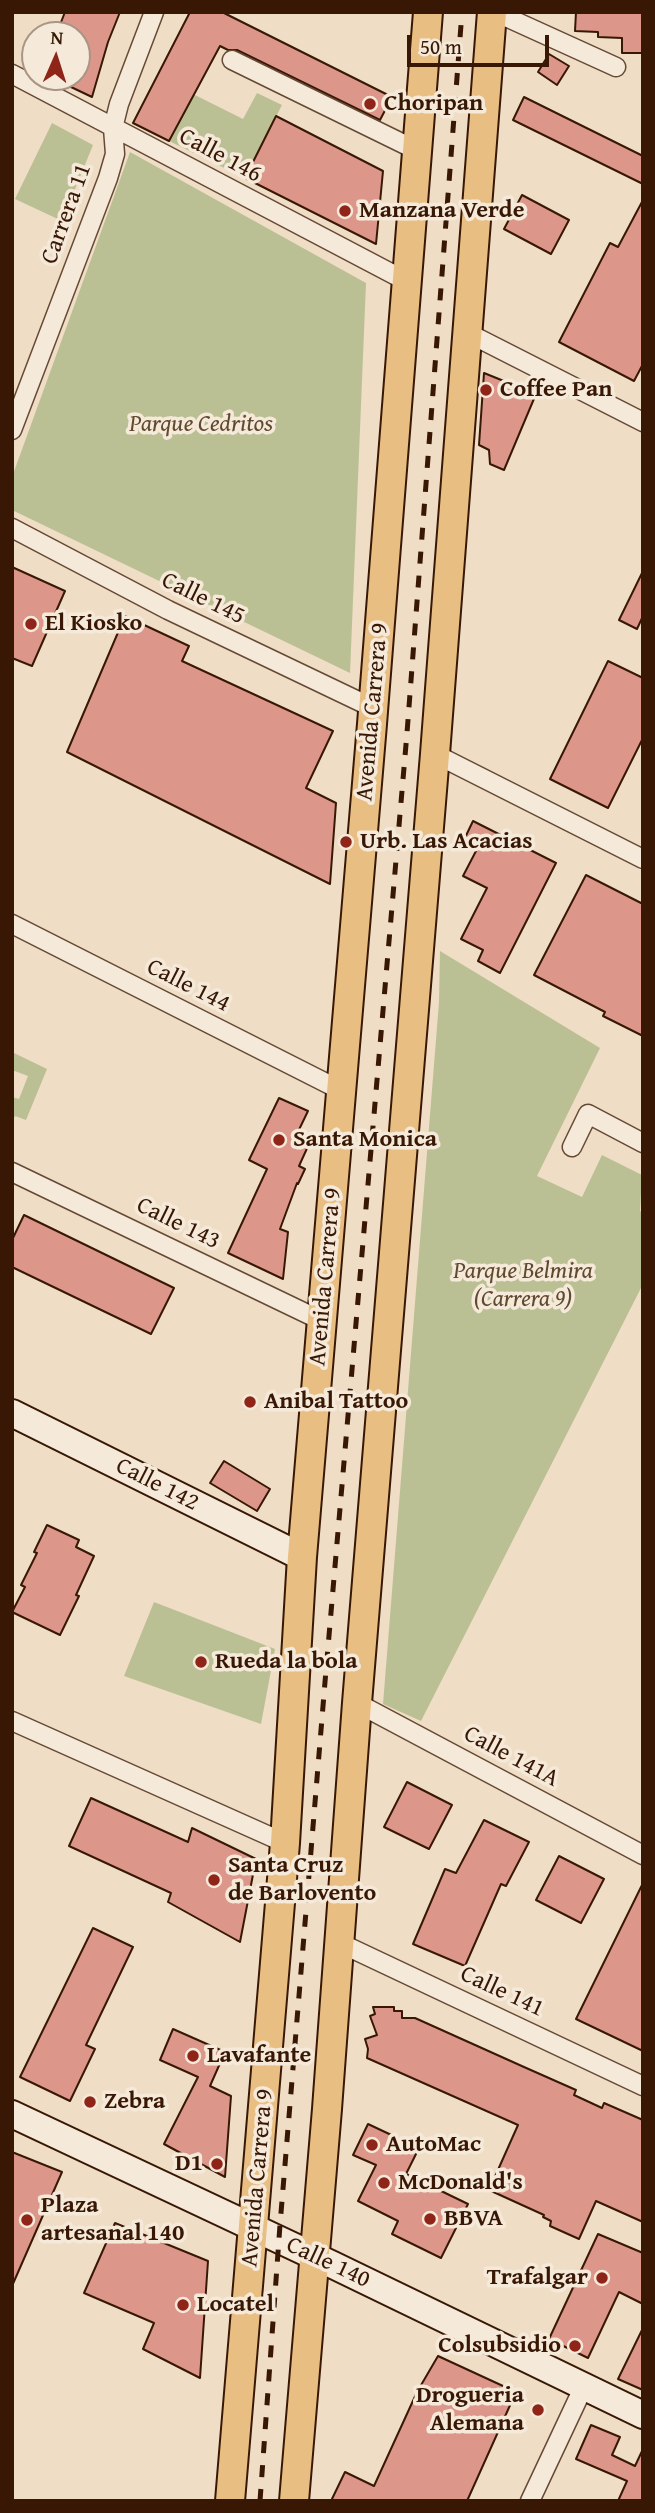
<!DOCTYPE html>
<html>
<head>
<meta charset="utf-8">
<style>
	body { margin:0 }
	#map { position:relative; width:655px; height:2513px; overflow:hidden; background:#efddc5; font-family:"Gentium Book Plus",serif }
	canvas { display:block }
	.frame { position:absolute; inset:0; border:14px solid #381805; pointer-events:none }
	.north { position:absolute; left:21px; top:21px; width:70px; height:70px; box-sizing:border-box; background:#f5e9d9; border:2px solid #a99584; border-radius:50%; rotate:3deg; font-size:19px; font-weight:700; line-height:28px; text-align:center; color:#381805 }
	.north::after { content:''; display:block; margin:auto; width:24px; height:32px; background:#8f2418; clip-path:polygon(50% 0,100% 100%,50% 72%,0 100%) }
	.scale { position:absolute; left:407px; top:35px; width:142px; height:32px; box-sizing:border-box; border:4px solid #381805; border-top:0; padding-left:9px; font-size:21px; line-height:24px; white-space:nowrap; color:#381805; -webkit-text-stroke:5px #f5e9d9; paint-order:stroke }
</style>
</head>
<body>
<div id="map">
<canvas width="655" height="2513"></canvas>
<div class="frame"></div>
<div class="north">N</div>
<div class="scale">50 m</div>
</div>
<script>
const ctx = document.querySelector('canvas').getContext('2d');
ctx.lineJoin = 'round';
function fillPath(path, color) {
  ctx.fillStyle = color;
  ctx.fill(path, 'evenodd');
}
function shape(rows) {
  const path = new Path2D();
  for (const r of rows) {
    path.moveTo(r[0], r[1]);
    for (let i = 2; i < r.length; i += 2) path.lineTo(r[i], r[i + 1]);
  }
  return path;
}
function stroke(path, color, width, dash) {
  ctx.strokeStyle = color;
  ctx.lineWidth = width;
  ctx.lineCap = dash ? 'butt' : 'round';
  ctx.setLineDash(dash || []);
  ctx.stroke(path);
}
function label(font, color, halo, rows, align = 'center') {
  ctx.font = font + ' "Gentium Book Plus",serif';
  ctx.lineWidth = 7;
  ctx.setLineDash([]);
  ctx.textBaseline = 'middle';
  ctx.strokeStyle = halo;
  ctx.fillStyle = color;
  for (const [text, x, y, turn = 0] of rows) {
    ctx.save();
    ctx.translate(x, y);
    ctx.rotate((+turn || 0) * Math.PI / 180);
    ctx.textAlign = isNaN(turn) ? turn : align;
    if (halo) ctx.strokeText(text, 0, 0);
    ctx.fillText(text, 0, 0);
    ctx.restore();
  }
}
fillPath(shape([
	[257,93,282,105,245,178,169,141,193,94,243,119],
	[52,123,93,145,62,221,15,199],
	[130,152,366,283,350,673,12,510,12,477],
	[440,951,600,1048,537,1176,582,1197,602,1155,642,1175,640,1211,643,1213,643,1284,421,1721,383,1704,439,1002],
	[12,1052,47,1069,26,1120,15,1116,12,1123,12,1097,19,1099,28,1076,12,1070],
	[154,1602,275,1649,261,1724,124,1676]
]), '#bbc094');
const building = shape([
	[65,12,120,12,108,42,92,97,50,77,77,77,77,35,56,35,65,12],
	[190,12,222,12,392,97,380,120,237,50,228,50,220,46,169,141,133,123,190,12],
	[576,12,643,12,643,53,622,53,622,38,598,37,598,32,575,31,576,12],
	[549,54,569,66,557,85,538,72,549,54],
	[524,97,643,156,643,184,513,120,524,97],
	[276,116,383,171,376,244,245,178,276,116],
	[522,195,569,220,551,254,504,229,522,195],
	[643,200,643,364,634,381,559,342,610,243,618,247,643,200],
	[484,373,536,394,504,470,490,464,489,450,479,445,484,373],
	[12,567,65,591,32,666,12,658,12,567],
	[643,571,643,616,637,629,619,620,643,571],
	[125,616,189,646,182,661,333,731,306,788,336,803,330,884,67,752,125,616],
	[608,661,643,678,643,738,608,808,550,779,608,661],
	[473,821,556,863,500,973,478,961,483,950,461,939,487,888,463,876,476,851,462,844,473,821],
	[586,875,643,904,643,1036,603,1016,605,1012,534,975,586,875],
	[279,1098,308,1111,295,1138,309,1144,299,1166,305,1169,298,1184,297,1183,280,1229,288,1232,283,1279,228,1253,267,1169,249,1160,279,1098],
	[24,1215,174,1288,151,1334,12,1267,12,1240,24,1215],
	[224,1461,270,1489,257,1511,210,1483,224,1461],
	[47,1525,79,1540,76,1547,94,1556,76,1595,79,1596,60,1635,12,1612,25,1587,21,1585,37,1553,34,1552,47,1525],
	[407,1782,452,1805,429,1849,384,1827,407,1782],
	[91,1798,188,1842,192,1828,256,1859,240,1942,168,1902,171,1893,69,1846,91,1798],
	[484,1820,529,1842,506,1886,501,1884,465,1966,413,1944,445,1869,456,1873,484,1820],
	[559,1856,604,1879,581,1923,536,1900,559,1856],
	[643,1883,643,2051,576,2019,643,1883],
	[93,1928,133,1947,86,2045,95,2049,70,2101,20,2077,93,1928],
	[373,2007,394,2007,394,2011,402,2011,402,2018,415,2018,524,2067,576,2090,574,2095,602,2108,604,2103,643,2120,643,2222,596,2201,579,2239,550,2226,551,2221,543,2217,544,2215,489,2190,518,2125,367,2058,368,2049,365,2039,377,2035,370,2016,375,2014,373,2007],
	[173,2029,225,2052,210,2086,231,2096,225,2177,164,2144,198,2077,160,2060,173,2029],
	[368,2124,419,2148,406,2174,468,2204,441,2258,392,2234,398,2221,358,2201,376,2165,353,2155,368,2124],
	[12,2152,62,2172,12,2286,12,2152],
	[115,2223,208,2261,200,2378,143,2349,154,2323,84,2293,115,2223],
	[598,2234,643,2253,643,2304,619,2292,588,2358,549,2339,598,2234],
	[643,2328,643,2390,618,2379,643,2328],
	[438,2356,516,2392,467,2501,331,2501,345,2472,374,2486,417,2392,438,2356],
	[591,2425,620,2437,612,2455,635,2466,643,2449,643,2501,618,2501,627,2481,576,2459,591,2425]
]);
fillPath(building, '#dc968a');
stroke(building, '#381805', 2);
const street = shape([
	[495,12,616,67],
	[232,60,418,151],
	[12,74,406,281],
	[468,333,643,422],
	[12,430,108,178,115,154,113,128,119,104,154,12],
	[12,528,168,610,373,708],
	[435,754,643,859],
	[12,924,342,1091],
	[572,1147,588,1114,643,1143],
	[12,1172,322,1321],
	[357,1703,643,1855],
	[12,1721,285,1843],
	[340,1943,643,2086],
	[530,2501,584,2386]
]);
const secondary = shape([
	[12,1413,302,1557],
	[12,2114,333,2265,643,2415]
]);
const primary = shape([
	[230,2501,285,1843,302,1557,372,724,428,12],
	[294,2501,327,2109,357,1703,435,754,492,12]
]);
stroke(street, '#664935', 21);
stroke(secondary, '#381805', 30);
stroke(primary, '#381805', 32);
stroke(street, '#f5e9d9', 18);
stroke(secondary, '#f5e9d9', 26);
stroke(primary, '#e8be82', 28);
stroke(shape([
	[260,2501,280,2225,325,1682,407,733,462,12]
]), '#381805', 5, [12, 12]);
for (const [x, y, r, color] of [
	[370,104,7,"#8f2418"],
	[345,211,7,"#8f2418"],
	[486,390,7,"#8f2418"],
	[31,624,7,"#8f2418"],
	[346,842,7,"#8f2418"],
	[279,1140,7,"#8f2418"],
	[250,1402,7,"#8f2418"],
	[201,1662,7,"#8f2418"],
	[214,1880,7,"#8f2418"],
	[193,2056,7,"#8f2418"],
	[90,2102,7,"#8f2418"],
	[372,2145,7,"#8f2418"],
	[217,2164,7,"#8f2418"],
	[384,2183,7,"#8f2418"],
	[430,2219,7,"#8f2418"],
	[27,2220,7,"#8f2418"],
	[602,2278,7,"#8f2418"],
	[183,2305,7,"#8f2418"],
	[575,2346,7,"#8f2418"],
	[538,2410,7,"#8f2418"]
]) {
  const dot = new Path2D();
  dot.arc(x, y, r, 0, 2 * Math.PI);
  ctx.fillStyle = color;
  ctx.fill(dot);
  stroke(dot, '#f5e9d9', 2.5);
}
label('bold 24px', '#381805', '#f5e9d9', [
	["Choripan",384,104],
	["Manzana Verde",359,211],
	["Coffee Pan",500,390],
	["El Kiosko",45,624],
	["Urb. Las Acacias",360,842],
	["Santa Monica",293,1140],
	["Anibal Tattoo",264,1402],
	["Rueda la bola",215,1662],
	["Santa Cruz",228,1866],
	["de Barlovento",228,1894],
	["Lavafante",207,2056],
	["Zebra",104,2102],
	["AutoMac",386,2145],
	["D1",203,2164,"right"],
	["McDonald's",398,2183],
	["Plaza",41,2206],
	["artesanal 140",41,2234],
	["BBVA",444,2219],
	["Trafalgar",588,2278,"right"],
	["Locatel",197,2305],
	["Colsubsidio",561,2346,"right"],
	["Drogueria",524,2396,"right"],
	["Alemana",524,2424,"right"]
], 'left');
label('24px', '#381805', '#f5e9d9', [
	["Calle 146",220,156,28],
	["Carrera 11",67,214,-70],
	["Calle 145",203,599,26],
	["Avenida Carrera 9",373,712,-85],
	["Calle 144",188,986,27],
	["Calle 143",178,1224,26],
	["Avenida Carrera 9",326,1277,-85],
	["Calle 142",157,1485,27],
	["Calle 141A",511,1757,28],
	["Calle 141",502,1992,25],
	["Avenida Carrera 9",258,2178,-85],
	["Calle 140",328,2263,25]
]);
label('italic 24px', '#5f4a30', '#f5e9d9', [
	["Parque Cedritos",201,425],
	["Parque Belmira",523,1272],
	["(Carrera 9)",523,1300]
]);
</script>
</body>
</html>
